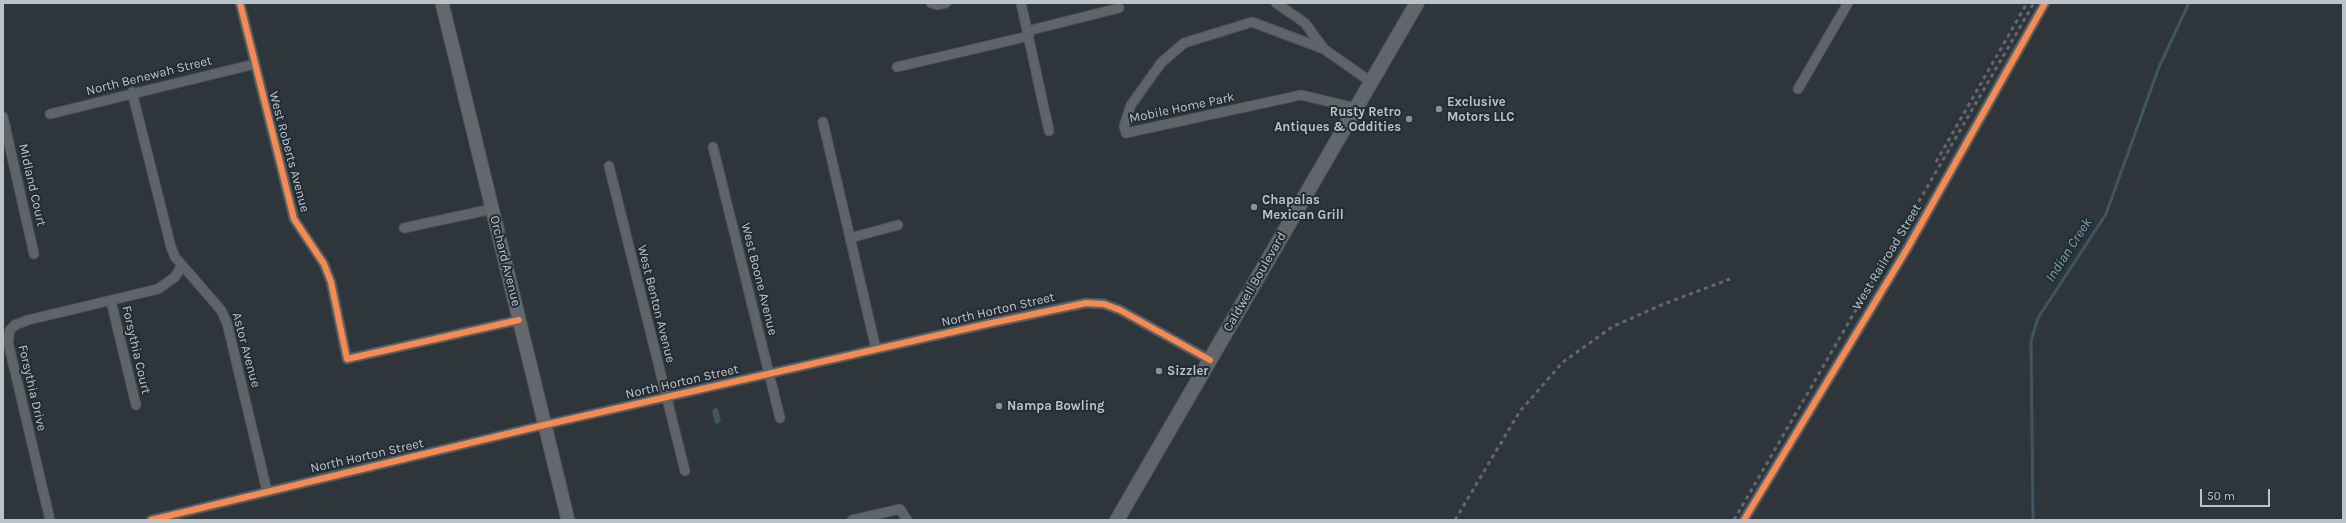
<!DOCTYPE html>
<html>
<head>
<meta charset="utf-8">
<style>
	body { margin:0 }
	#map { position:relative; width:2346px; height:523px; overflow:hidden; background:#2e363b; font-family:Karla,sans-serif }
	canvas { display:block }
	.frame { position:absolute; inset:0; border:4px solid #bac3ca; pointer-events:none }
	.scale { position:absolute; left:2200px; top:489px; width:70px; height:18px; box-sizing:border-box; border:2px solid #bac3ca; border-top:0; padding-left:5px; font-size:12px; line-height:14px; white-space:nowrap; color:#bac3ca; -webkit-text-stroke:3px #222d35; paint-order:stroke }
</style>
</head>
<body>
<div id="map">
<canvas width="2346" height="523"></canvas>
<div class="frame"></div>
<div class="scale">50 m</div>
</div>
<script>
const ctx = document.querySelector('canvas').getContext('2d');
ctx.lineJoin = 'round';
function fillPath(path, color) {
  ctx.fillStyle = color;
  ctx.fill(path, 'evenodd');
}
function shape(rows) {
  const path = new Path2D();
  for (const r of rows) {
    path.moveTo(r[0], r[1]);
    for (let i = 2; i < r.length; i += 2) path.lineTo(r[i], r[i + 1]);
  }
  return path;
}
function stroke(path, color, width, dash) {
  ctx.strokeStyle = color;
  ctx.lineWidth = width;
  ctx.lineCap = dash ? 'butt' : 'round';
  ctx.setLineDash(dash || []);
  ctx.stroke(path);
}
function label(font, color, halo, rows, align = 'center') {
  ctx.font = font + ' Karla,sans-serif';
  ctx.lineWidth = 4;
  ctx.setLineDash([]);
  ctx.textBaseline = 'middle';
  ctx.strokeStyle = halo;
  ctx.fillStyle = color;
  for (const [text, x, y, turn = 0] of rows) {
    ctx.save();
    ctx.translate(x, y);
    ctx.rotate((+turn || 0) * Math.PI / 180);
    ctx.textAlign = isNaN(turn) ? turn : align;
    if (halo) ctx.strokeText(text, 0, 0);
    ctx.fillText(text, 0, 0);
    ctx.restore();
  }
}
fillPath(shape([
	[716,407,718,409,721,421,717,424,715,423,712,411]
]), '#3f5563');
stroke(shape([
	[2033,520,2031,341,2038,318,2106,214,2159,67,2189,3]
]), '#3f5563', 3);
const street = shape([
	[240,3,294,219,324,264,331,282,347,359,519,320],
	[931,3,938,5,946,3],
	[1021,3,1049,131],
	[1276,3,1305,23,1324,49,1371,82],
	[1027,31,1119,8],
	[1324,49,1252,22,1184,43,1161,63,1131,105,1124,126,1126,133,1301,95,1356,108],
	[897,67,1029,36],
	[1798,89,1848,3],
	[132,92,171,247,175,257,221,310,227,323,267,491],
	[50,114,255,64],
	[3,117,34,254],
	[823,122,876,349],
	[713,147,780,418],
	[609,166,685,471],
	[404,228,492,209],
	[850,238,898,225],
	[111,301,136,405],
	[50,520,8,342,10,330,15,325,28,320,158,289,175,277,182,265],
	[151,520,544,425,987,324,1086,303,1104,304,1120,310,1210,360],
	[852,520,900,509,907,520],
	[1744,520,1907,249,2045,3]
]);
const secondary = shape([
	[442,3,568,520]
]);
const primary = shape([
	[1117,520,1417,3]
]);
stroke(street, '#4c5255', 11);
stroke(secondary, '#4c5255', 15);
stroke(primary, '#4c5357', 16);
stroke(street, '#5e6468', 9);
stroke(secondary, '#63686d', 13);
stroke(primary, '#60666a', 14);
stroke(shape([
	[1936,162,2027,3],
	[1455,520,1520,411,1563,362,1612,327,1661,305,1730,279],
	[1734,520,2034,3]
]), '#63686c', 3, [4, 4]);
stroke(shape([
	[240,3,294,219,324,264,331,282,347,359,519,320],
	[151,520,544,425,987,324,1086,303,1104,304,1120,310,1210,360],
	[1744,520,1907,249,2045,3]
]), '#f68b52', 6);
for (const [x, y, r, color] of [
	[1439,109,4,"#899298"],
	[1409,119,4,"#899298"],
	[1254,207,4,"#899298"],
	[1159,371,4,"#899298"],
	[999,406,4,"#899298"]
]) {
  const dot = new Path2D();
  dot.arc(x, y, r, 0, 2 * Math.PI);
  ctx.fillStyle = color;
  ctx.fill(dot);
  stroke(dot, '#222d35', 1.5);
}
label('13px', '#bac3ca', '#222d35', [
	["North Benewah Street",149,76,-14],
	["Mobile Home Park",1182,108,-12],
	["West Roberts Avenue",289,152,75],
	["Midland Court",32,185,77],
	["West Railroad Street",1887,257,-59],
	["Orchard Avenue",505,261,76],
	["West Boone Avenue",759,279,76],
	["Caldwell Boulevard",1255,282,-60],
	["West Benton Avenue",656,304,76],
	["North Horton Street",998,310,-13],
	["Forsythia Court",136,350,77],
	["Astor Avenue",246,350,75],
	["North Horton Street",682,382,-13],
	["Forsythia Drive",32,388,77],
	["North Horton Street",367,456,-13]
]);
label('bold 13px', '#bac3ca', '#222d35', [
	["Exclusive",1447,102],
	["Motors LLC",1447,117],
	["Rusty Retro",1401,112,"right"],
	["Antiques & Oddities",1401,127,"right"],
	["Chapalas",1262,200],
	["Mexican Grill",1262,215],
	["Sizzler",1167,371],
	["Nampa Bowling",1007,406]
], 'left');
label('italic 14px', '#7e98aa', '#222d35', [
	["Indian Creek",2069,250,-57]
]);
</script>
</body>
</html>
